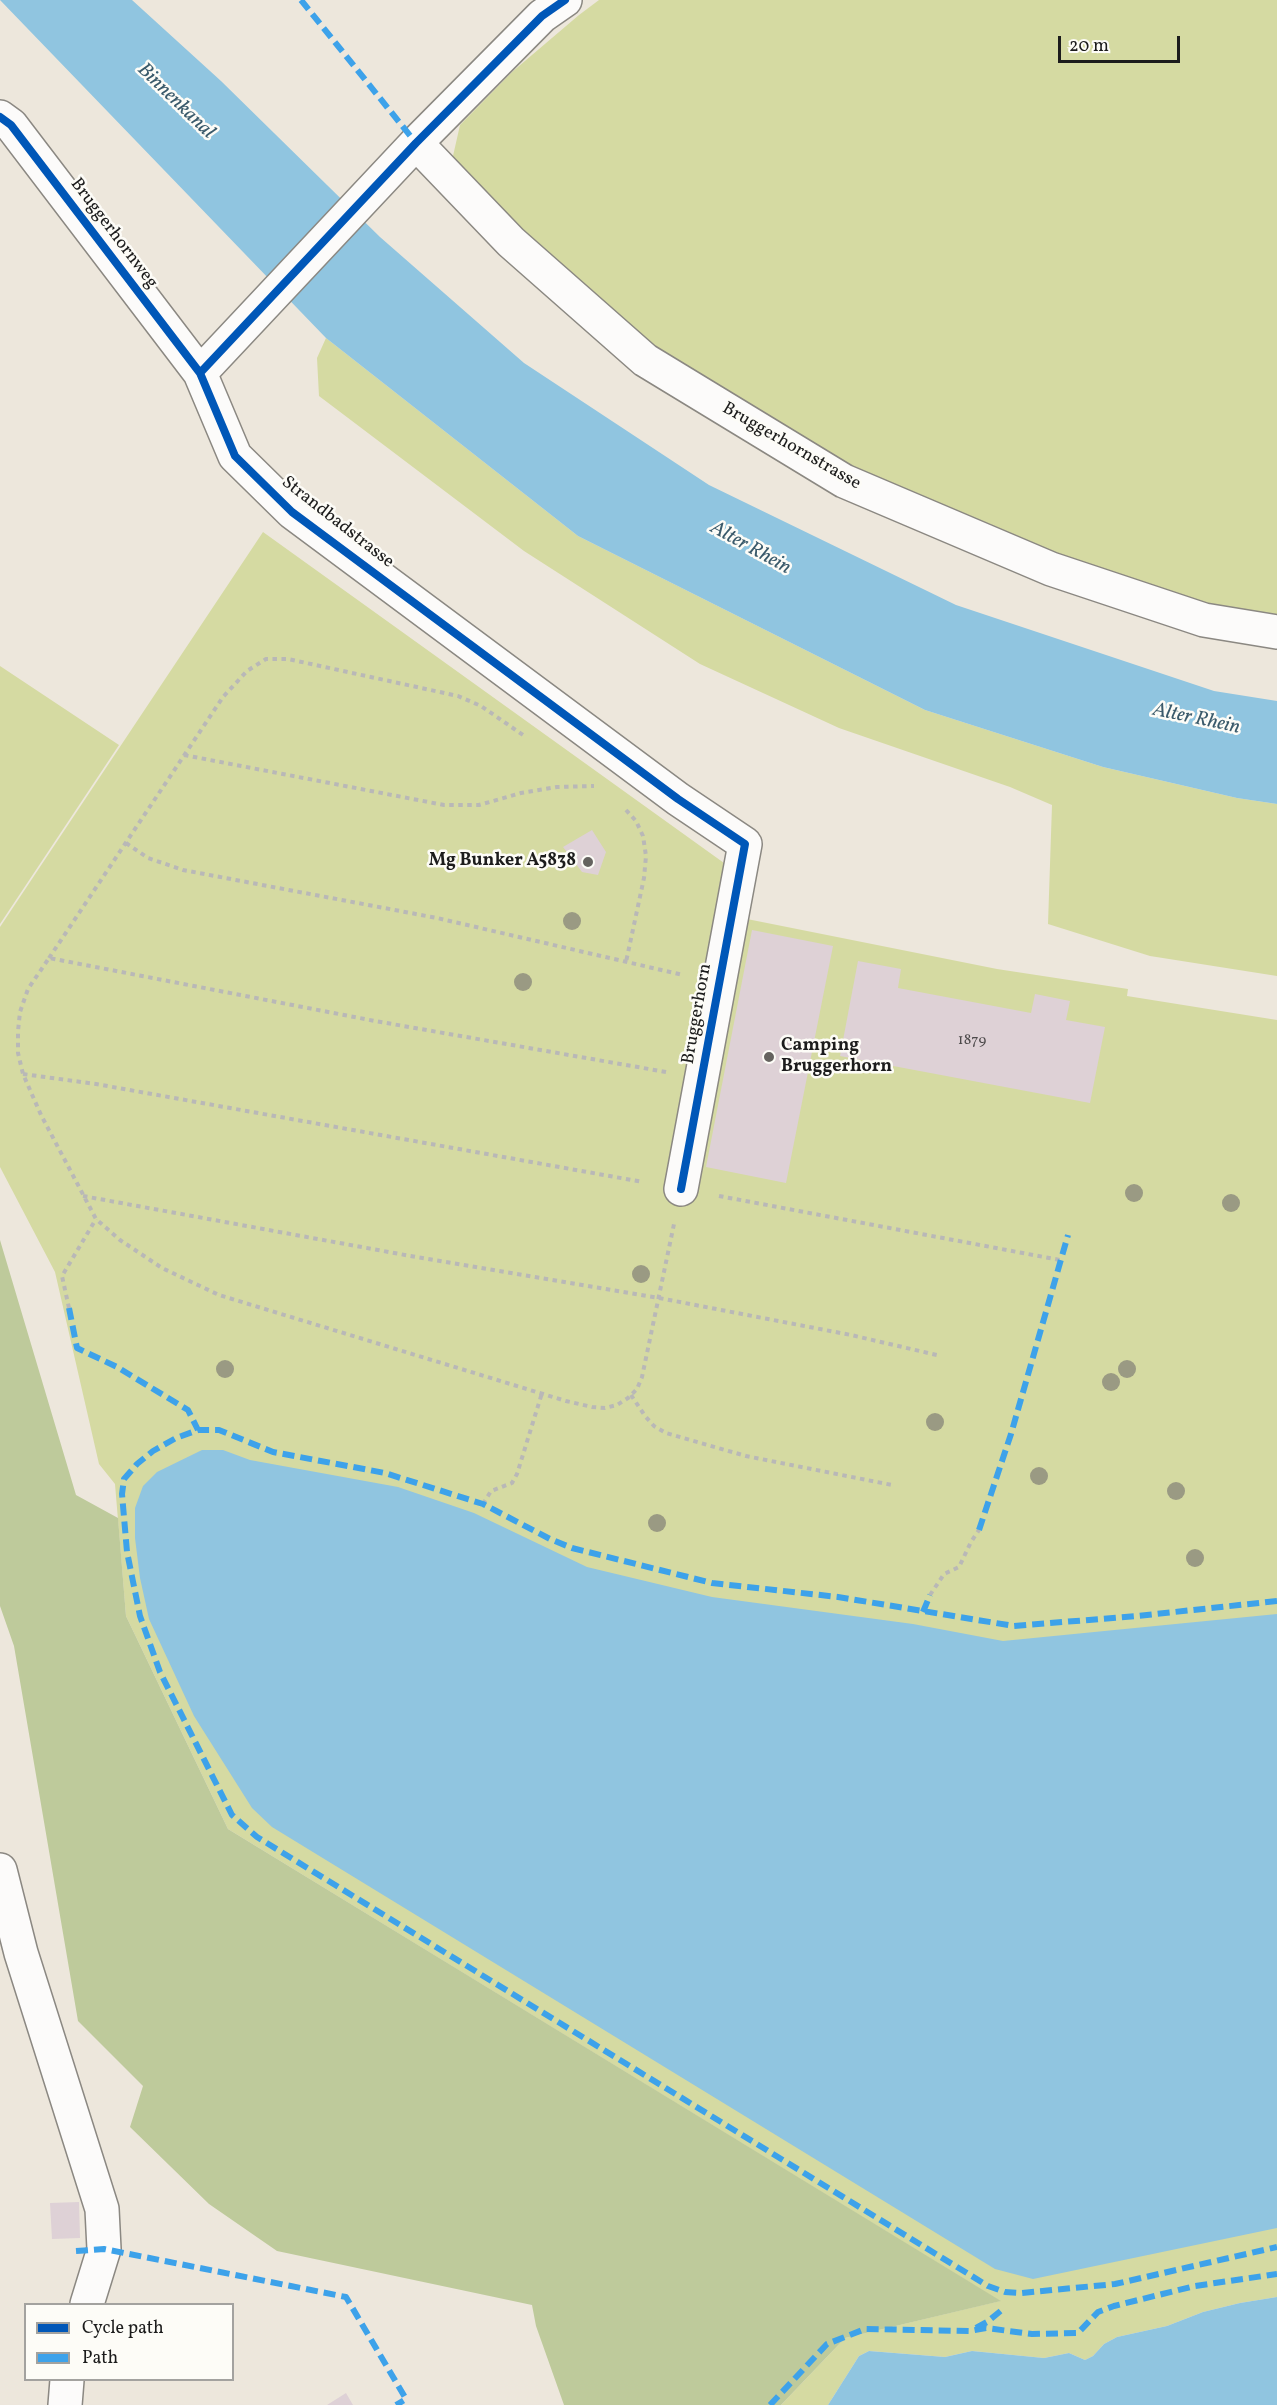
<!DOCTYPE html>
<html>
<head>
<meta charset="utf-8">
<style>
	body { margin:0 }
	#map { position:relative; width:1277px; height:2405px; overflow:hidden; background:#ede7dc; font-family:Vollkorn,serif }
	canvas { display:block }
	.legend { position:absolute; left:24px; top:2303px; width:210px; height:78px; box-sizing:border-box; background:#fdfcf7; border:2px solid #a3a29f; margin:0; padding:8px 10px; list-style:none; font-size:18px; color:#1c1c1c }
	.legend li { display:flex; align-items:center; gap:12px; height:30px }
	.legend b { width:30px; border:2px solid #a3a29f }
	.scale { position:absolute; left:1058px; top:36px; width:122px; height:27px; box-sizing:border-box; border:3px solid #1c1c1c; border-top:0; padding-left:8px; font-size:18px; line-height:21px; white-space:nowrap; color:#1c1c1c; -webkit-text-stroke:4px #fdfcf7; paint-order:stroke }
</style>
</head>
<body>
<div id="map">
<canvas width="1277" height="2405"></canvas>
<ul class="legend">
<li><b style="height:8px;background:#0057b8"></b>Cycle path</li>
<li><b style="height:8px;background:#3da2ea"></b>Path</li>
</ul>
<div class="scale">20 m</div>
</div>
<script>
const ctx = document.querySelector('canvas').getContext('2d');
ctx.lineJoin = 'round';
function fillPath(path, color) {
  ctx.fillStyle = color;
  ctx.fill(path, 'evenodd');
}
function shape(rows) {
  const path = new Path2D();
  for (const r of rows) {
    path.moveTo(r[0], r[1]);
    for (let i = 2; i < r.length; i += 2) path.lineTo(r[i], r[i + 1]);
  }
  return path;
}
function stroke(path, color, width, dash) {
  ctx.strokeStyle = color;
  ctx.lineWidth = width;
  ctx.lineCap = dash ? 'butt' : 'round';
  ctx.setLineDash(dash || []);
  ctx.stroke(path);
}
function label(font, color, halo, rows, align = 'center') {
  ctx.font = font + ' Vollkorn,serif';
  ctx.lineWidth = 5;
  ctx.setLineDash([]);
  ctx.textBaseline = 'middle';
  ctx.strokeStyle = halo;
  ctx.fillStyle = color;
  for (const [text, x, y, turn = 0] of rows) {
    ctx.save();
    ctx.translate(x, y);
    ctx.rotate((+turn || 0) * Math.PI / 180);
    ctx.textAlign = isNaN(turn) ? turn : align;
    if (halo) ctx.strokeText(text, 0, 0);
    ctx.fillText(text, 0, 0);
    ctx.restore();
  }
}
fillPath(shape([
	[599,0,1277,0,1277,618,1202,605,1062,563,903,496,731,404,619,328,462,180,453,156,460,125,512,72,579,15],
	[326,338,578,536,925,710,1103,767,1237,798,1277,804,1277,976,1150,956,1048,924,1052,805,1010,787,839,728,700,664,524,551,319,396,317,358],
	[263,532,724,863,717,913,997,969,1128,989,1127,996,1277,1020,1277,2297,1240,2303,1203,2312,1167,2326,1117,2337,1104,2344,1093,2356,1085,2360,1069,2353,1044,2358,972,2351,945,2357,869,2351,859,2356,828,2405,781,2405,845,2338,1000,2301,228,1829,126,1616,115,1484,99,1464,55,1272,0,1167,0,927],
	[0,666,119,745,0,924]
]), '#d5daa2');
fillPath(shape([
	[0,1240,76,1495,118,1518,126,1616,228,1829,1001,2301,845,2338,781,2405,564,2405,536,2326,532,2305,277,2251,209,2204,130,2127,143,2086,78,2021,14,1646,0,1606]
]), '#beca9b');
fillPath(shape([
	[0,0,132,0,221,81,380,237,524,363,709,485,956,605,1214,691,1277,701,1277,804,1237,798,1103,767,925,710,578,536,326,338],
	[202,1450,223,1450,250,1460,398,1487,474,1513,587,1567,712,1597,913,1624,1003,1641,1277,1614,1277,2228,1033,2279,995,2269,272,1827,252,1808,194,1716,149,1619,140,1578,135,1538,135,1508,143,1486,157,1472],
	[1277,2297,1277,2405,828,2405,859,2356,869,2351,945,2357,972,2351,1044,2358,1069,2353,1085,2360,1093,2356,1104,2344,1117,2337,1167,2326,1203,2312,1240,2303]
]), '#90c5e0');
fillPath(shape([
	[592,830,606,852,598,875,582,872,563,847],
	[752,930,833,946,786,1183,706,1167],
	[858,961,901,969,898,988,1031,1013,1035,994,1070,1001,1066,1020,1105,1027,1090,1103,840,1056],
	[79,2202,80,2238,52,2239,50,2203],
	[346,2393,353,2405,327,2405]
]), '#ded1d6');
const minor = shape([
	[0,117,11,125,200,373,235,456,292,512,678,799,745,844,681,1189],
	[416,143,511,242,645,360,844,481,1051,569,1204,620,1277,632],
	[200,373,416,143,542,16,565,0],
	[0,1870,21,1953,102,2209,104,2249,87,2304],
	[65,2405,67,2380]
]);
stroke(minor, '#8b8882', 36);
stroke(shape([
	[184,755,444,805,479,805,521,793,557,787,594,786],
	[626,810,636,821,643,836,646,856,644,878,626,962],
	[126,843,148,858,183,870,437,918,683,975],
	[49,958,223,697,247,671,266,659,288,659,458,696,481,706,523,735],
	[666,1072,375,1021,49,958,28,989,20,1012,18,1031,18,1053,23,1074,41,1115,96,1219,120,1240,162,1268,219,1295,566,1401,592,1407,605,1408,617,1405,628,1398,637,1389,642,1377,674,1224],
	[23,1074,96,1084,643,1182],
	[83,1196,416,1257,659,1298,851,1335,941,1356],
	[719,1196,1060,1260],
	[69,1308,62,1276,96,1219],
	[631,1395,645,1416,654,1426,666,1433,746,1456,892,1485],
	[483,1504,491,1491,512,1483,517,1474,542,1393],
	[930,1595,944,1574,959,1567,971,1542,979,1530]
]), '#b9b8b7', 4, [4.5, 4.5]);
stroke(minor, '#fcfbfa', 33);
stroke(shape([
	[301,0,416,143],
	[69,1308,77,1348,117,1367,188,1410,198,1430],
	[979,1530,1011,1434,1068,1235],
	[1277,1601,1137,1616,1014,1626,838,1597,712,1583,572,1548,550,1539,483,1504,385,1473,273,1452,219,1430,198,1430,176,1438,153,1451,137,1464,124,1479,122,1494,127,1552,140,1616,160,1672,232,1815,257,1837,988,2286,1005,2292,1022,2293,1115,2284,1277,2247],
	[923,1612,930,1595],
	[76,2251,104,2249,346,2297,406,2399,396,2405],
	[976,2328,987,2322,1003,2309],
	[770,2405,827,2344,865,2329,970,2331,986,2328,1032,2334,1078,2333,1098,2312,1114,2306,1195,2286,1277,2274]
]), '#3da2ea', 6, [12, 6]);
stroke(shape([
	[0,117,11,125,200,373,235,456,292,512,678,799,745,844,681,1189],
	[200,373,416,143,542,16,565,0]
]), '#0057b8', 8);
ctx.fillStyle = '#9a9a83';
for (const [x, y] of [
	[572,921],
	[523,982],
	[1134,1193],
	[1231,1203],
	[641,1274],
	[225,1369],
	[1127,1369],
	[1111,1382],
	[935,1422],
	[1039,1476],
	[1176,1491],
	[657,1523],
	[1195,1558]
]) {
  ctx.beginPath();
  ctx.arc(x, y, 9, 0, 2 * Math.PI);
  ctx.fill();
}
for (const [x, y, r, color] of [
	[588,862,6,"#65635f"],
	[769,1057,6,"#65635f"]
]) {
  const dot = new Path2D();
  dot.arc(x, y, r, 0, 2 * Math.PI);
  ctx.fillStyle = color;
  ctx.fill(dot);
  stroke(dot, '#fdfcf7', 2);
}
label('15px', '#4c494a', null, [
	["1879",972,1041]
]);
label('18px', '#1c1c1c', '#fdfcf7', [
	["Bruggerhornweg",113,234,53],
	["Bruggerhornstrasse",791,447,30],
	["Strandbadstrasse",337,523,38],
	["Bruggerhorn",698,1014,-80]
]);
label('bold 18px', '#1c1c1c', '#fdfcf7', [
	["Mg Bunker A5838",576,862],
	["Camping",781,1047,"left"],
	["Bruggerhorn",781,1068,"left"]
], 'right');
label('italic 20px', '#3a5a6b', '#fdfcf7', [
	["Binnenkanal",175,102,44],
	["Alter Rhein",750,549,29],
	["Alter Rhein",1196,720,12]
]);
</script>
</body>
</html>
